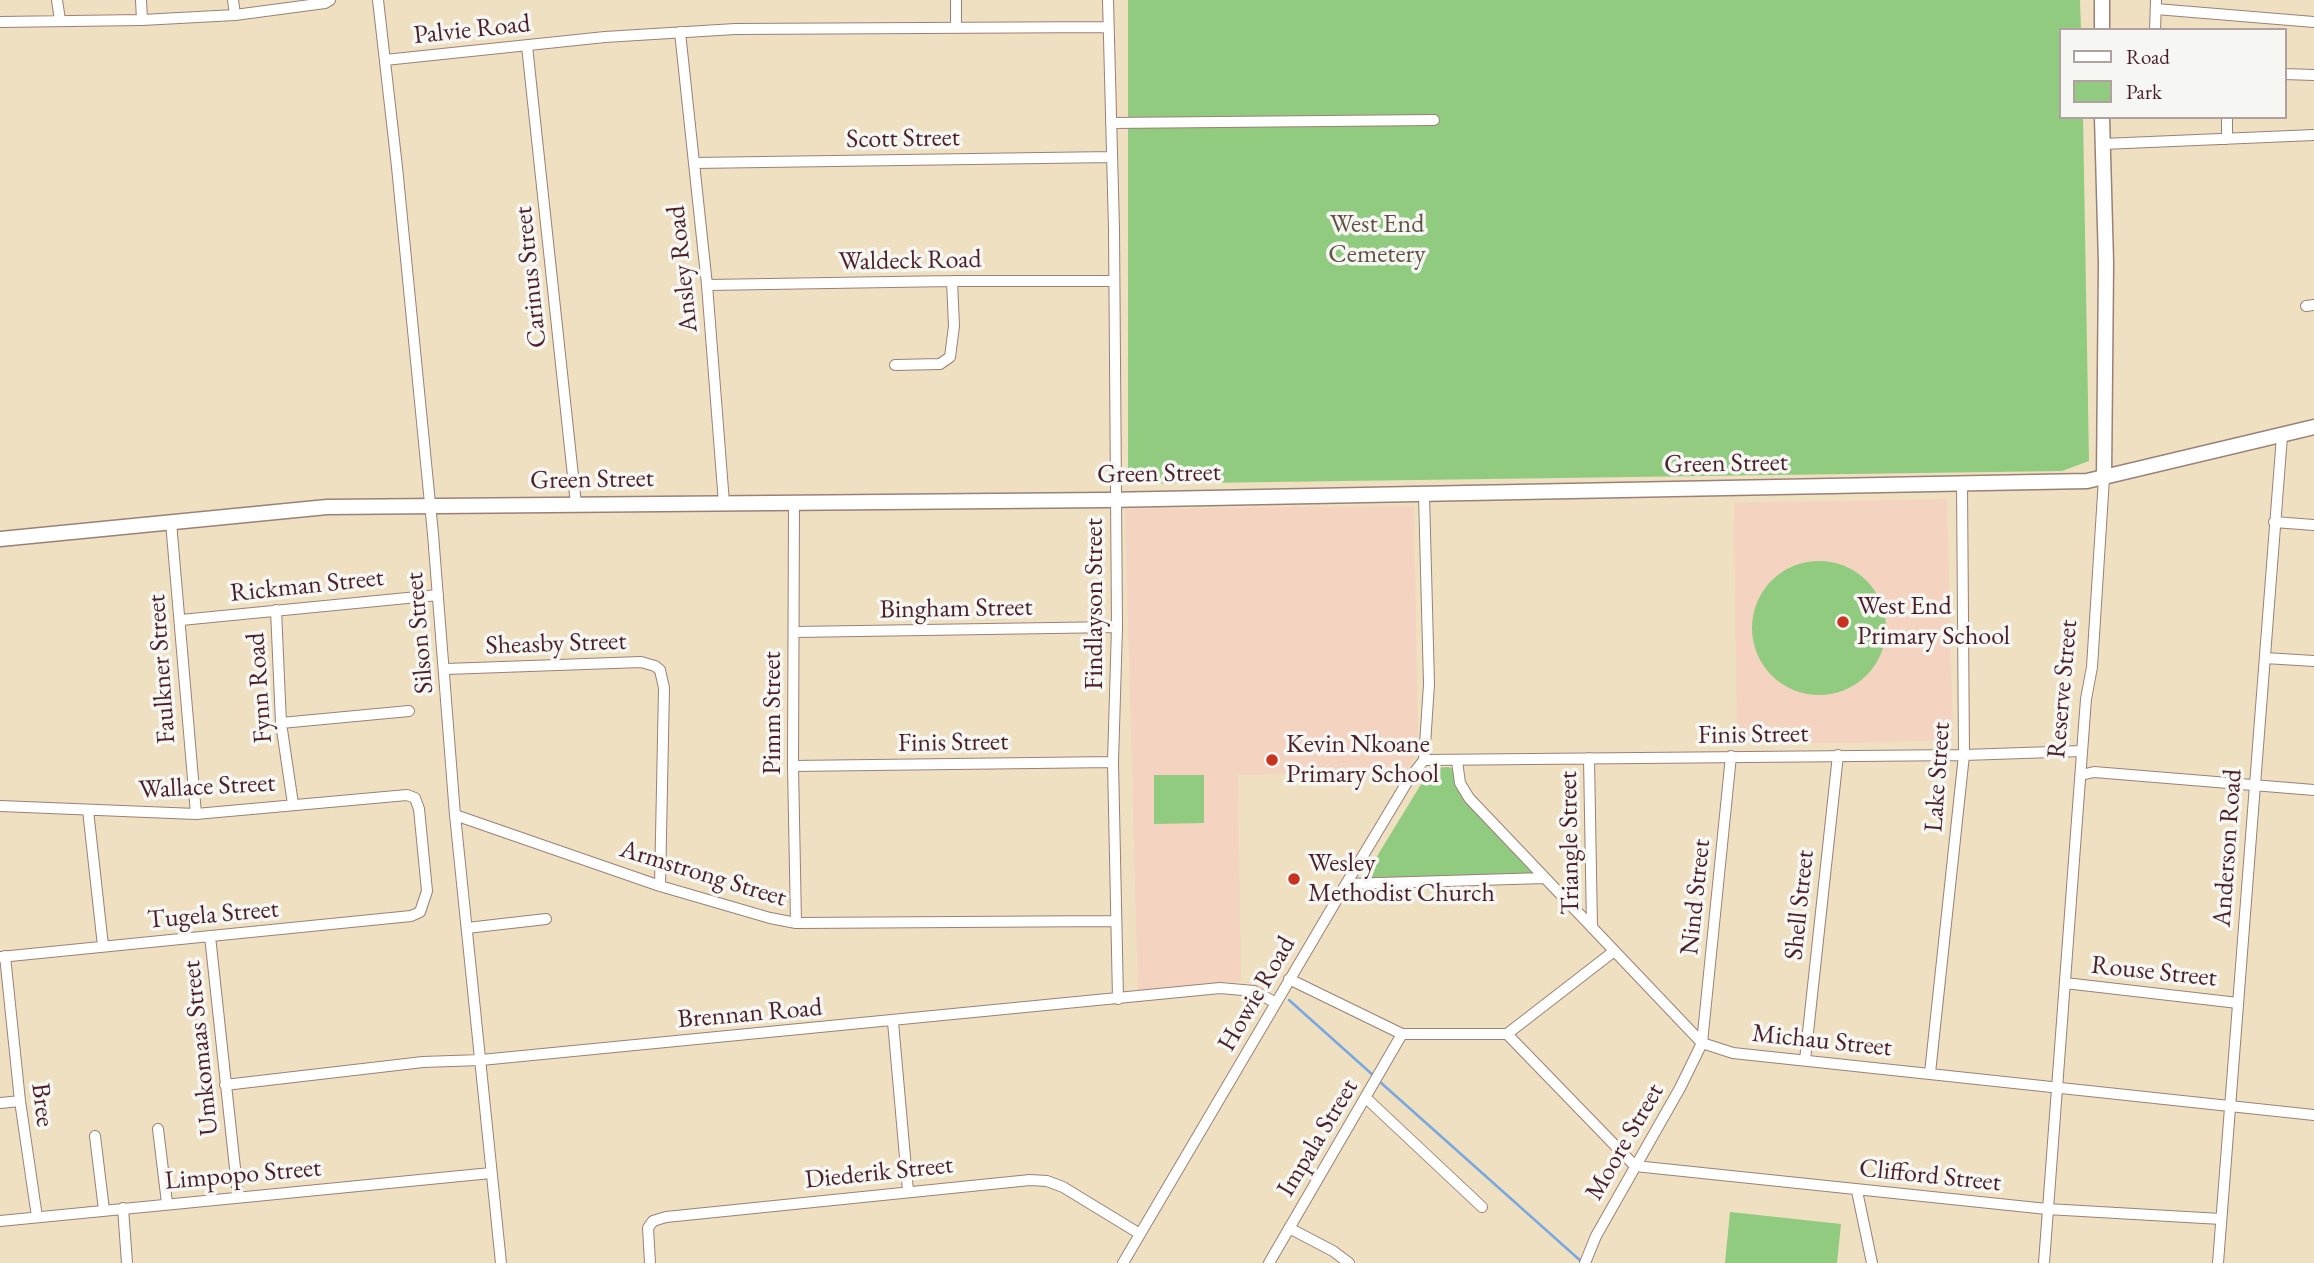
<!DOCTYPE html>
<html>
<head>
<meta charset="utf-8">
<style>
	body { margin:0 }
	#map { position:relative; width:2314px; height:1263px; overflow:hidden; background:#eee0c1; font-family:"EB Garamond",serif }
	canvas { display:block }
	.legend { position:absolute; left:2059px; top:28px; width:228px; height:91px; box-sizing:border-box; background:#f6f6f2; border:2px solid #b1a0a2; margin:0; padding:9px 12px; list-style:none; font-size:21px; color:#4a1f2b }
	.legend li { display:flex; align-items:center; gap:14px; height:35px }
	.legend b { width:35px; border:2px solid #b1a0a2 }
</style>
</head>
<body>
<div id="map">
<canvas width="2314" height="1263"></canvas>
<ul class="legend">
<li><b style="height:9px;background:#fff"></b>Road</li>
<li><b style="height:19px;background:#91cb80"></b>Park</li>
</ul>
</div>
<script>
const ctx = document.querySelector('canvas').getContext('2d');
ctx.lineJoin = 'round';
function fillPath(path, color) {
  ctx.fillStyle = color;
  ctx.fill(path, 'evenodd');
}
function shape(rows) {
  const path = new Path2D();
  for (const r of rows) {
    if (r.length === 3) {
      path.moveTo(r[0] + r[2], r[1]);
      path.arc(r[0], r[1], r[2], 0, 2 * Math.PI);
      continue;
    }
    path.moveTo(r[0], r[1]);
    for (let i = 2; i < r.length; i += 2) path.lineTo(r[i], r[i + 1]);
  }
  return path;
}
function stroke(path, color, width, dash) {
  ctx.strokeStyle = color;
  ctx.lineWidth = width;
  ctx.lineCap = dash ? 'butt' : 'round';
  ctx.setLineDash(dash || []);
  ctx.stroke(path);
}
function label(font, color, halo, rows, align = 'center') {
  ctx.font = font + ' "EB Garamond",serif';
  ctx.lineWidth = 7;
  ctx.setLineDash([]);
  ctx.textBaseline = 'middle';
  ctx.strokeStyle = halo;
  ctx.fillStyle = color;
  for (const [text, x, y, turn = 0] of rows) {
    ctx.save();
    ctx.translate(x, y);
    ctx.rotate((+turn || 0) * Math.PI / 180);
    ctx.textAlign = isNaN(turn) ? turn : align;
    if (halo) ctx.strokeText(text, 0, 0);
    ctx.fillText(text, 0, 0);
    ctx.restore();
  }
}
fillPath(shape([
	[1947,499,1953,740,1838,743,1737,743,1734,503],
	[1414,506,1418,748,1407,771,1238,775,1241,981,1138,991,1125,509]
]), '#f4d3c1');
fillPath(shape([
	[1128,0,2080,0,2081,30,2060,30,2060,117,2083,117,2089,461,2062,471,1128,484],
	[1819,628,67],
	[1449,767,1455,770,1456,781,1535,873,1371,879,1368,871,1431,768],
	[1154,775,1204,775,1204,823,1154,824],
	[1730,1212,1841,1224,1837,1263,1725,1263]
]), '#91cb80');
stroke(shape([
	[1289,1000,1374,1076],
	[1379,1081,1583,1263]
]), '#78a7e1', 2.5);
const street = shape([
	[57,0,60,20],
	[141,0,142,20],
	[233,0,235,15],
	[378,0,397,167,433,534,455,815,501,1263],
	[1108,0,1114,229,1117,627,1113,762,1118,999],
	[2156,9,2314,22],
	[0,22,142,20,235,15,325,3,330,0],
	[956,28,956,0],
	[2155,30,2156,0],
	[680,32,707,285,724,503],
	[527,46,576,504],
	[385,60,605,37,735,29,1108,27],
	[2284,74,2314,75],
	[1111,123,1434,120],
	[2227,139,2227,117],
	[2103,144,2314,135],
	[694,163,1112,157],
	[707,285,952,281,1114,281],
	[2306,306,2314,305],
	[895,365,940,364,950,357,954,326,952,281],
	[794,503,793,766,796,923],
	[171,522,196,814],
	[2274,522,2314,525],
	[276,610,281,723,293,804],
	[181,620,438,595],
	[795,632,1117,627],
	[2265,658,2314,661],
	[446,669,641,662,655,666,660,670,664,688,660,886],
	[281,723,409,711],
	[1589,758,1592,928],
	[1424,760,1964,755,2082,751],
	[1457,761,1460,783,1469,798,1702,1043,1733,1053,2314,1115],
	[793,766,1113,762],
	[2081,775,2094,772,2314,790],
	[0,806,196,814,407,795,415,798,419,809,427,891,420,912,411,916,0,957],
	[88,810,103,946],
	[455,815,660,886,770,918,796,923,1115,921],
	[1346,884,1545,878],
	[467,928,546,919],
	[210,936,238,1196],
	[5,956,20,1101,37,1217],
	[1289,979,1402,1034,1507,1034,1613,952],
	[2065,983,2238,1003],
	[893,1022,908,1191],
	[1507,1034,1635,1166,2047,1209,2221,1219],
	[1805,1060,1838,755],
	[1930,1073,1964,755,1962,483],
	[225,1085,423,1062,481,1060,1220,988,1254,991,1276,1003],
	[1366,1098,1482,1207],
	[0,1103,20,1101],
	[158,1129,167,1203],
	[95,1136,104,1210],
	[1857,1191,1872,1263],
	[123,1208,127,1263],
	[0,1221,491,1173],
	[1289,1228,1333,1251,1349,1263],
	[650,1263,648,1228,653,1221,666,1217,1030,1180,1047,1181,1063,1187,1140,1234],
	[1123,1263,1346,884,1409,779,1424,760,1429,684,1424,495],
	[1269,1263,1402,1034],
	[1585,1263,1596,1236,1680,1088,1702,1043,1731,756],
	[2044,1263,2086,699,2092,667,2104,478],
	[2218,1263,2282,436]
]);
const secondary = shape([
	[2102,0,2102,30],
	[2102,117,2106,263,2104,478],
	[0,539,327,507,1106,500,2087,481,2314,427]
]);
stroke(street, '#9c8076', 12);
stroke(secondary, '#9c8076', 17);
stroke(street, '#fff', 10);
stroke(secondary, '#fff', 14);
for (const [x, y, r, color] of [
	[1843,622,7,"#c8321e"],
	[1272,760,7,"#c8321e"],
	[1294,879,7,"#c8321e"]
]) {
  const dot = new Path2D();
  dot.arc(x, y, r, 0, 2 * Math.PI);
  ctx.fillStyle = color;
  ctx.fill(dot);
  stroke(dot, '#f6f6f2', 2.5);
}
label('26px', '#4a1f2b', '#f6f6f2', [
	["Palvie Road",472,30,-6],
	["Scott Street",903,139,-1],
	["Waldeck Road",910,261,-1],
	["Ansley Road",683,269,-96],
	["Carinus Street",531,277,-96],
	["Green Street",1726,464,-1],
	["Green Street",1159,474,-1],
	["Green Street",592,480,-1],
	["Rickman Street",307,586,-6],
	["Findlayson Street",1095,604,-90],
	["Bingham Street",956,609,-1],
	["Silson Street",420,633,-95],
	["Sheasby Street",556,644,-2],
	["Faulkner Street",162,669,-94],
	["Fynn Road",260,688,-94],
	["Reserve Street",2063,689,-85],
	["Pimm Street",773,713,-90],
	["Finis Street",1753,735,-1],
	["Finis Street",953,743,-1],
	["Lake Street",1938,777,-86],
	["Wallace Street",207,787,-3],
	["Triangle Street",1570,843,-91],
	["Anderson Road",2228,848,-86],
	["Armstrong Street",703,874,17],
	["Nind Street",1696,897,-84],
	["Shell Street",1800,905,-84],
	["Tugela Street",213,915,-5],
	["Rouse Street",2154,972,6],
	["Howie Road",1257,994,-60],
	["Brennan Road",750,1014,-5],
	["Michau Street",1822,1041,6],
	["Umkomaas Street",201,1048,-96],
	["Bree",42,1105,83],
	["Impala Street",1318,1138,-59],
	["Moore Street",1625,1142,-60],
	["Diederik Street",879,1173,-6],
	["Limpopo Street",243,1175,-5],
	["Clifford Street",1930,1176,6]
]);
label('26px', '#5f5344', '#f6f6f2', [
	["West End",1377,225],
	["Cemetery",1377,255]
]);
label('26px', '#4a1f2b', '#f6f6f2', [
	["West End",1857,607],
	["Primary School",1857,637],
	["Kevin Nkoane",1286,745],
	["Primary School",1286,775],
	["Wesley",1308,864],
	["Methodist Church",1308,894]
], 'left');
</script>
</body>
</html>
